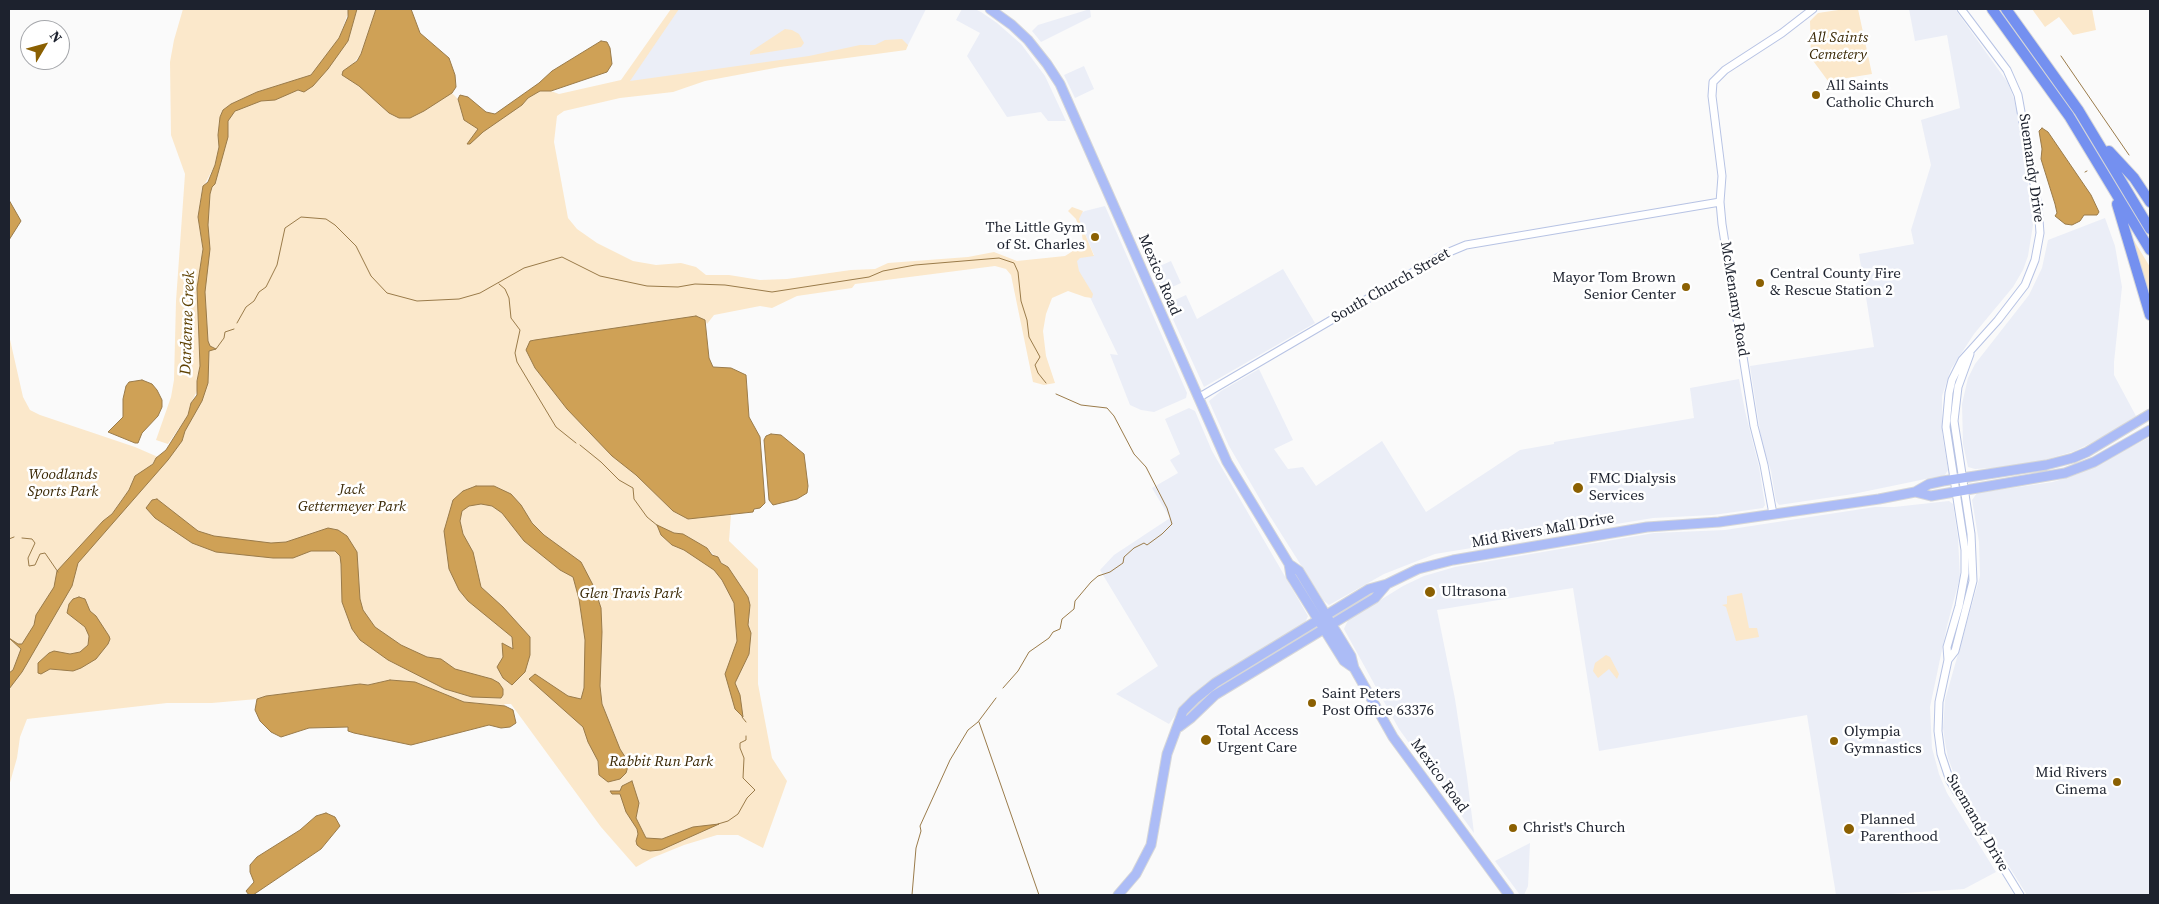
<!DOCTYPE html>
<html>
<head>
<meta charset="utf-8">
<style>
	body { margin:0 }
	#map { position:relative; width:2159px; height:904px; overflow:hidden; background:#fafafa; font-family:"Source Serif 4",serif }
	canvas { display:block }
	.frame { position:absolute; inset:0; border:10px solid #1d222e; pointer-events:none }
	.north { position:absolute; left:20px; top:20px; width:50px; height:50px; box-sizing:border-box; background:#fff; border:1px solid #a5a7ab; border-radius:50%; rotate:53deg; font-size:14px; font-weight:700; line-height:20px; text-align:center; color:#1d222e }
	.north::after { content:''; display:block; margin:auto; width:18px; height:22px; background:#8b6002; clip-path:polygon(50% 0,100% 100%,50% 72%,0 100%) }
</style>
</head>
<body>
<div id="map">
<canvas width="2159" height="904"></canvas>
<div class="frame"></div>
<div class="north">N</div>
</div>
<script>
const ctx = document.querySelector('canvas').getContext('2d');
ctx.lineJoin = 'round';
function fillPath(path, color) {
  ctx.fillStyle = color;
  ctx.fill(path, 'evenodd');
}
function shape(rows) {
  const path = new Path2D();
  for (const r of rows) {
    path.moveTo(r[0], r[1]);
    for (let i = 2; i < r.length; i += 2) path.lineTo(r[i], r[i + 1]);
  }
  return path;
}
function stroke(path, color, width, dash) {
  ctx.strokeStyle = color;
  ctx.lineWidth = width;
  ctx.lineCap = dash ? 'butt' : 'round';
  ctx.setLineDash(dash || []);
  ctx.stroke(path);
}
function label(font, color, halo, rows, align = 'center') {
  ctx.font = font + ' "Source Serif 4",serif';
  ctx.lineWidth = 5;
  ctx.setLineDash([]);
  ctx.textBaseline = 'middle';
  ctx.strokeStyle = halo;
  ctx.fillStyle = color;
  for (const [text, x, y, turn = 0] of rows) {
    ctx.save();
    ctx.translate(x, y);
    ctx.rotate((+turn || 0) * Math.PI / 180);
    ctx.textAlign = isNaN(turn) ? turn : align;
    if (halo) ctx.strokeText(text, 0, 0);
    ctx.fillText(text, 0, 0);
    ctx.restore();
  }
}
fillPath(shape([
	[673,9,926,9,907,47,619,90],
	[962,9,975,9,981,12,997,23,1021,44,1045,76,1066,121,1048,121,1041,112,1007,117,967,56,980,33,956,20],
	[1090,9,1091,17,1041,42,1032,31,1038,25],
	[1909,9,1955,9,2008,83,2014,99,2021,128,2031,206,2033,225,2028,256,2023,270,2013,287,1974,334,1951,369,1942,396,1942,433,1948,470,1945,475,1853,494,1779,505,1776,501,1771,471,1762,444,1750,366,1874,347,1859,254,1914,244,1911,230,1931,165,1921,120,1960,108,1947,35,1915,41],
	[1084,66,1094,89,1075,98,1064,75],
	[1105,206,1187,393,1186,398,1154,412,1141,410,1130,405,1110,354,1118,355,1071,258,1094,255,1077,215,1085,211],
	[2105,218,2115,246,2122,287,2114,362,2114,375,2136,416,2105,436,2075,451,2041,461,1993,468,1975,469,1968,467,1963,444,1962,404,1968,378,1975,364,2029,295,2042,268,2048,240],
	[1171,261,1181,283,1161,292,1151,270],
	[1283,269,1315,323,1204,387,1166,304,1186,295,1197,319],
	[1259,369,1293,440,1274,449,1288,469,1303,467,1316,486,1382,441,1426,512,1520,450,1554,444,1554,442,1694,418,1690,388,1739,379,1745,411,1759,467,1765,505,1763,508,1713,515,1653,518,1435,554,1384,574,1329,605,1323,600,1268,513,1229,446,1209,401,1221,391],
	[1189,408,1195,411,1212,451,1308,616,1305,623,1206,683,1186,700,1169,724,1116,694,1158,666,1100,570,1114,555,1170,518,1152,488,1178,473,1170,460,1180,454,1165,419],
	[2150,437,2150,895,2027,895,1959,787,1948,758,1945,742,1943,728,1945,700,1980,576,1979,542,1972,500,1977,493,2053,482,2078,474],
	[1949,501,1953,504,1958,538,1960,577,1947,626,1930,707,1932,748,1939,774,1947,793,1996,872,1964,889,1876,895,1836,895,1807,715,1599,751,1573,588,1437,610,1455,699,1467,777,1474,833,1399,729,1344,629,1348,620,1403,586,1424,576,1455,567,1654,533,1725,530,1875,507,1894,507],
	[1530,843,1528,886,1524,895,1520,895,1495,861]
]), '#ebeef7');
fillPath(shape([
	[183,9,348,9,348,13,339,38,312,75,257,92,231,104,223,110,220,117,218,135,219,147,215,165,202,189,198,217,203,249,197,288,200,366,197,381,197,391,191,403,188,415,168,444,156,440,171,397,174,380,176,301,185,174,171,135,170,62,174,40],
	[357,9,376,9,361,54,351,66,450,94,452,93,458,99,460,107,482,127,523,104,528,98,540,91,551,91,559,94,621,80,671,9,679,9,630,81,809,56,860,45,875,45,885,40,902,39,908,45,906,50,780,67,705,81,673,92,620,98,564,111,557,116,554,142,568,218,577,229,597,243,633,261,656,265,681,263,696,267,706,275,729,275,760,280,787,279,851,270,875,269,888,263,968,257,994,252,1017,261,1065,256,1076,249,1083,242,1082,235,1076,219,1068,211,1072,207,1083,211,1079,219,1094,256,1080,258,1077,261,1079,271,1093,294,1092,298,1085,297,1068,291,1052,298,1046,314,1043,331,1046,356,1055,383,1044,385,1033,382,1011,275,1006,269,995,266,855,284,852,288,797,296,772,308,760,306,714,315,707,324,705,320,688,518,731,514,729,541,758,569,758,684,772,758,787,781,763,848,738,835,717,835,684,845,652,858,636,867,601,827,511,704,504,704,505,706,464,702,452,699,445,694,390,680,368,685,360,684,266,696,257,699,212,703,167,703,27,719,20,737,17,758,9,786,9,682,67,575,177,438,199,395,205,197,222,146,221,125,233,111,302,86,334,60,348,41],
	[699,544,707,548,729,570,748,597,750,605,748,612,750,622,721,571],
	[1845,9,1858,9,1872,74,1828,81,1811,58,1810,21,1818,13],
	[2032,9,2092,9,2096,30,2073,35,2059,17,2045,27],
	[785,29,792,30,799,34,804,43,801,47,750,55,750,52],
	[2130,234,2150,267,2150,302],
	[9,335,23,397,30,410,40,415,135,447,158,457,122,499,109,518,99,526,9,677],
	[1742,593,1749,628,1757,628,1759,637,1736,641,1726,607,1722,605,1727,604,1727,596],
	[1606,655,1610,657,1619,674,1617,679,1609,669,1598,678,1593,671,1595,663]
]), '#fbe8cb');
const water = shape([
	[348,9,357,9,348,41,328,69,313,86,304,92,298,90,275,100,261,101,238,110,235,111,228,121,228,137,215,184,212,187,210,194,208,225,210,249,205,292,208,341,210,346,216,349,209,351,208,383,202,401,185,431,182,441,168,460,78,563,72,586,22,672,9,689,9,673,13,670,21,649,9,638,18,644,22,644,34,625,36,615,54,587,57,571,103,521,112,514,129,490,135,476,153,464,156,458,166,450,188,415,191,403,197,395,197,381,200,366,197,288,203,249,198,217,203,186,208,182,215,165,219,147,218,135,220,117,223,110,231,104,257,92,311,75,339,38,348,17,348,9],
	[376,9,411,9,420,33,449,58,455,75,456,87,452,93,424,111,410,118,399,118,389,113,359,86,342,75,343,71,357,61,361,54,376,9],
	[601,41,607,42,610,48,612,64,607,72,551,91,540,91,528,98,522,105,483,132,470,144,467,144,478,129,464,120,458,99,460,95,468,97,486,112,495,114,539,83,552,71,601,41],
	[2042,128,2048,132,2091,195,2099,212,2097,215,2084,215,2080,221,2072,225,2065,224,2055,216,2057,213,2055,204,2041,159,2042,149,2039,131,2042,128],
	[9,200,21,221,9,240,9,200],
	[696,316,705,320,709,358,713,367,731,368,746,375,749,417,760,437,765,503,760,508,754,509,753,512,688,519,673,511,636,475,612,456,567,409,535,368,526,350,530,341,535,340,696,316],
	[142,380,152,384,157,390,162,400,162,407,158,416,142,433,138,443,135,443,108,432,123,417,123,399,126,386,129,382,142,380],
	[771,434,781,435,804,454,808,486,807,493,797,499,773,505,769,500,764,440,766,436,771,434],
	[476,486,494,486,511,494,521,505,532,523,544,535,581,562,594,587,601,608,602,632,600,686,602,704,620,749,629,763,626,773,620,779,608,782,599,775,598,761,588,742,583,727,529,679,535,674,568,696,581,699,584,688,585,640,579,599,573,577,560,570,524,541,502,513,492,506,481,504,469,506,462,511,460,521,463,534,473,552,481,587,503,607,530,637,530,655,525,672,512,685,503,678,497,667,503,657,502,643,513,649,512,637,468,601,459,590,449,569,444,531,453,500,463,491,476,486],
	[157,499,198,531,214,536,271,543,286,542,328,528,338,530,347,536,357,552,360,599,363,610,375,627,401,645,427,657,441,659,455,669,492,679,499,683,503,689,503,695,501,698,472,697,445,689,388,660,360,640,352,629,342,602,341,564,340,556,335,551,311,551,293,558,273,558,216,552,192,543,155,518,146,508,152,500,157,499],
	[657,525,674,533,683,534,707,548,712,555,718,557,721,563,728,567,748,597,750,605,748,625,751,633,749,654,735,683,740,695,743,717,735,709,725,674,737,641,734,603,722,580,714,570,684,550,672,545,661,535,657,525],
	[79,597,85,599,90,611,96,616,109,636,110,639,108,644,96,659,81,668,73,671,50,669,41,674,38,673,38,663,49,653,54,651,70,654,80,652,88,645,89,636,85,627,67,613,69,604,73,599,79,597],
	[390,680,415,682,464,702,505,706,513,710,516,723,510,727,501,728,489,725,411,745,354,733,348,731,348,727,309,728,281,737,271,732,260,721,255,710,257,699,266,696,360,684,368,685,390,680],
	[632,781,639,803,636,818,646,838,662,839,693,827,719,824,661,850,650,851,642,849,637,845,636,841,638,834,637,829,626,812,620,794,612,794,610,791,620,791,622,786,632,781],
	[326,813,335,817,340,826,321,849,253,895,249,895,246,891,254,882,250,872,250,865,257,857,300,830,316,816,326,813]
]);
fillPath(water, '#cfa156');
stroke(water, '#9a7b4a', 1);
stroke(shape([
	[2061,56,2129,155],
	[2085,172,2087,171],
	[499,284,505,289,509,298,511,318,520,330,515,353,517,362,556,427,576,443],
	[237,323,246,307,254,301,259,292,266,287,277,265,285,228,301,217,326,219,335,225,356,246,371,276,387,293,417,301,459,299,480,293,524,268,562,257,600,276,647,286,678,287,695,284,725,285,772,292,869,277,883,271,915,265,999,258,1014,263,1018,272,1021,301,1027,320,1029,337,1040,357,1035,365,1038,373,1046,383],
	[216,349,224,338,225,332,234,329],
	[580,445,601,462,619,480,633,488,634,499,647,517,658,526],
	[22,538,32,539,35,543,28,558,29,566,35,565,40,554,45,553,58,572],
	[9,539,14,537],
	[1003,688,1018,671,1029,652,1049,638,1053,632,1060,629,1062,619,1074,609,1075,601,1091,582,1098,576,1110,572,1123,563,1124,557,1134,548,1144,543,1147,545,1162,534,1172,524,1167,508,1146,467,1134,454,1114,416,1107,408,1081,405,1056,394],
	[742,717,746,722],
	[979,722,1039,895],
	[718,824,728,821,738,814,747,798,755,790,743,778,744,758,740,748,740,743,746,740,746,736],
	[912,895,916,848,921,831,920,826,950,760,968,730,978,722,996,698]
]), '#9a7b4a', 1);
const minor = shape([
	[1961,9,2007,70,2018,95,2038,206,2040,233,2035,260,2025,285,1998,320,1962,360,1952,380,1949,393,1946,427,1965,550,1965,573,1959,606,1947,647,1948,660,1939,702,1938,731,1941,754,1950,781,2020,895],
	[1198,398,1410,274,1442,255,1466,245,1720,202],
	[1773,514,1764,465,1754,426,1722,224,1720,202,1722,176,1712,96,1713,82,1725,70,1782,33,1813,9],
	[1948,660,1955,651,1973,581,1971,534,1954,421,1958,387,1970,354]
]);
const major = shape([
	[990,9,1012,25,1028,40,1047,64,1060,84,1227,462,1289,564,1299,571,1351,656,1354,668,1393,737,1509,895],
	[1915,492,1931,496,2065,473,2094,462,2150,430],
	[1289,564,1291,576,1329,637,1344,661,1354,668],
	[1179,727,1191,718,1215,695,1375,598,1387,584],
	[1118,895,1136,874,1151,845,1167,754,1183,711,1195,699,1215,683,1369,589,1387,584,1418,569,1453,560,1647,527,1719,522,1879,499,1915,492,1929,484,1943,481,2046,465,2073,458,2087,452,2150,414]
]);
const highway = shape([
	[1992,9,2069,116,2150,250],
	[2006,9,2079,111,2150,229],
	[2109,151,2134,178,2150,202],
	[2117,204,2150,315]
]);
stroke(minor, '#b7c3e4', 9);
stroke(major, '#d6d7d9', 11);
stroke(highway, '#d6d7d9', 12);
stroke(minor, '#fff', 7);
stroke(major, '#acbcf6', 9);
stroke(highway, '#7490f0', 10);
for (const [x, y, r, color] of [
	[1816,95,5,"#8b6002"],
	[1095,237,5,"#8b6002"],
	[1760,283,5,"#8b6002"],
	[1686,287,5,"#8b6002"],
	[1578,488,6,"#8b6002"],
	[1430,592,6,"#8b6002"],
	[1312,703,5,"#8b6002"],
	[1206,740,6,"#8b6002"],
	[1834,741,5,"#8b6002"],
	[2117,782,5,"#8b6002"],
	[1513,828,5,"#8b6002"],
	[1849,829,6,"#8b6002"]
]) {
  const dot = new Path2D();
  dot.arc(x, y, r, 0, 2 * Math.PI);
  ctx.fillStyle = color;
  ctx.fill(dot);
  stroke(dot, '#fff', 2);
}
label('italic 15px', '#3a2805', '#fff', [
	["All Saints",1838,38],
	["Cemetery",1838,55],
	["Woodlands",63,475],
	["Sports Park",63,492],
	["Jack",352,490],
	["Gettermeyer Park",352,507],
	["Glen Travis Park",631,594],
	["Rabbit Run Park",661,762]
]);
label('15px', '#1d222e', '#fff', [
	["All Saints",1826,86],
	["Catholic Church",1826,103],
	["The Little Gym",1085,228,"right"],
	["of St. Charles",1085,245,"right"],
	["Central County Fire",1770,274],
	["& Rescue Station 2",1770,291],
	["Mayor Tom Brown",1676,278,"right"],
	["Senior Center",1676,295,"right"],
	["FMC Dialysis",1589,479],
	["Services",1589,496],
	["Ultrasona",1441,592],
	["Saint Peters",1322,694],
	["Post Office 63376",1322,711],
	["Total Access",1217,731],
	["Urgent Care",1217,748],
	["Olympia",1844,732],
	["Gymnastics",1844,749],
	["Mid Rivers",2107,773,"right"],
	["Cinema",2107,790,"right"],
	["Planned",1860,820],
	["Parenthood",1860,837],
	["Christ's Church",1523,828]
], 'left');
label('15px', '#1d222e', '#fff', [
	["Suemandy Drive",2031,168,82],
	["Mexico Road",1159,275,67],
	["South Church Street",1391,286,-30],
	["McMenamy Road",1734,299,81],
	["Mid Rivers Mall Drive",1543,531,-10],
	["Mexico Road",1439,776,54],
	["Suemandy Drive",1977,823,60]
]);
label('italic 16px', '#5e4000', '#fff', [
	["Dardenne Creek",188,323,-88]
]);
</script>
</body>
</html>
